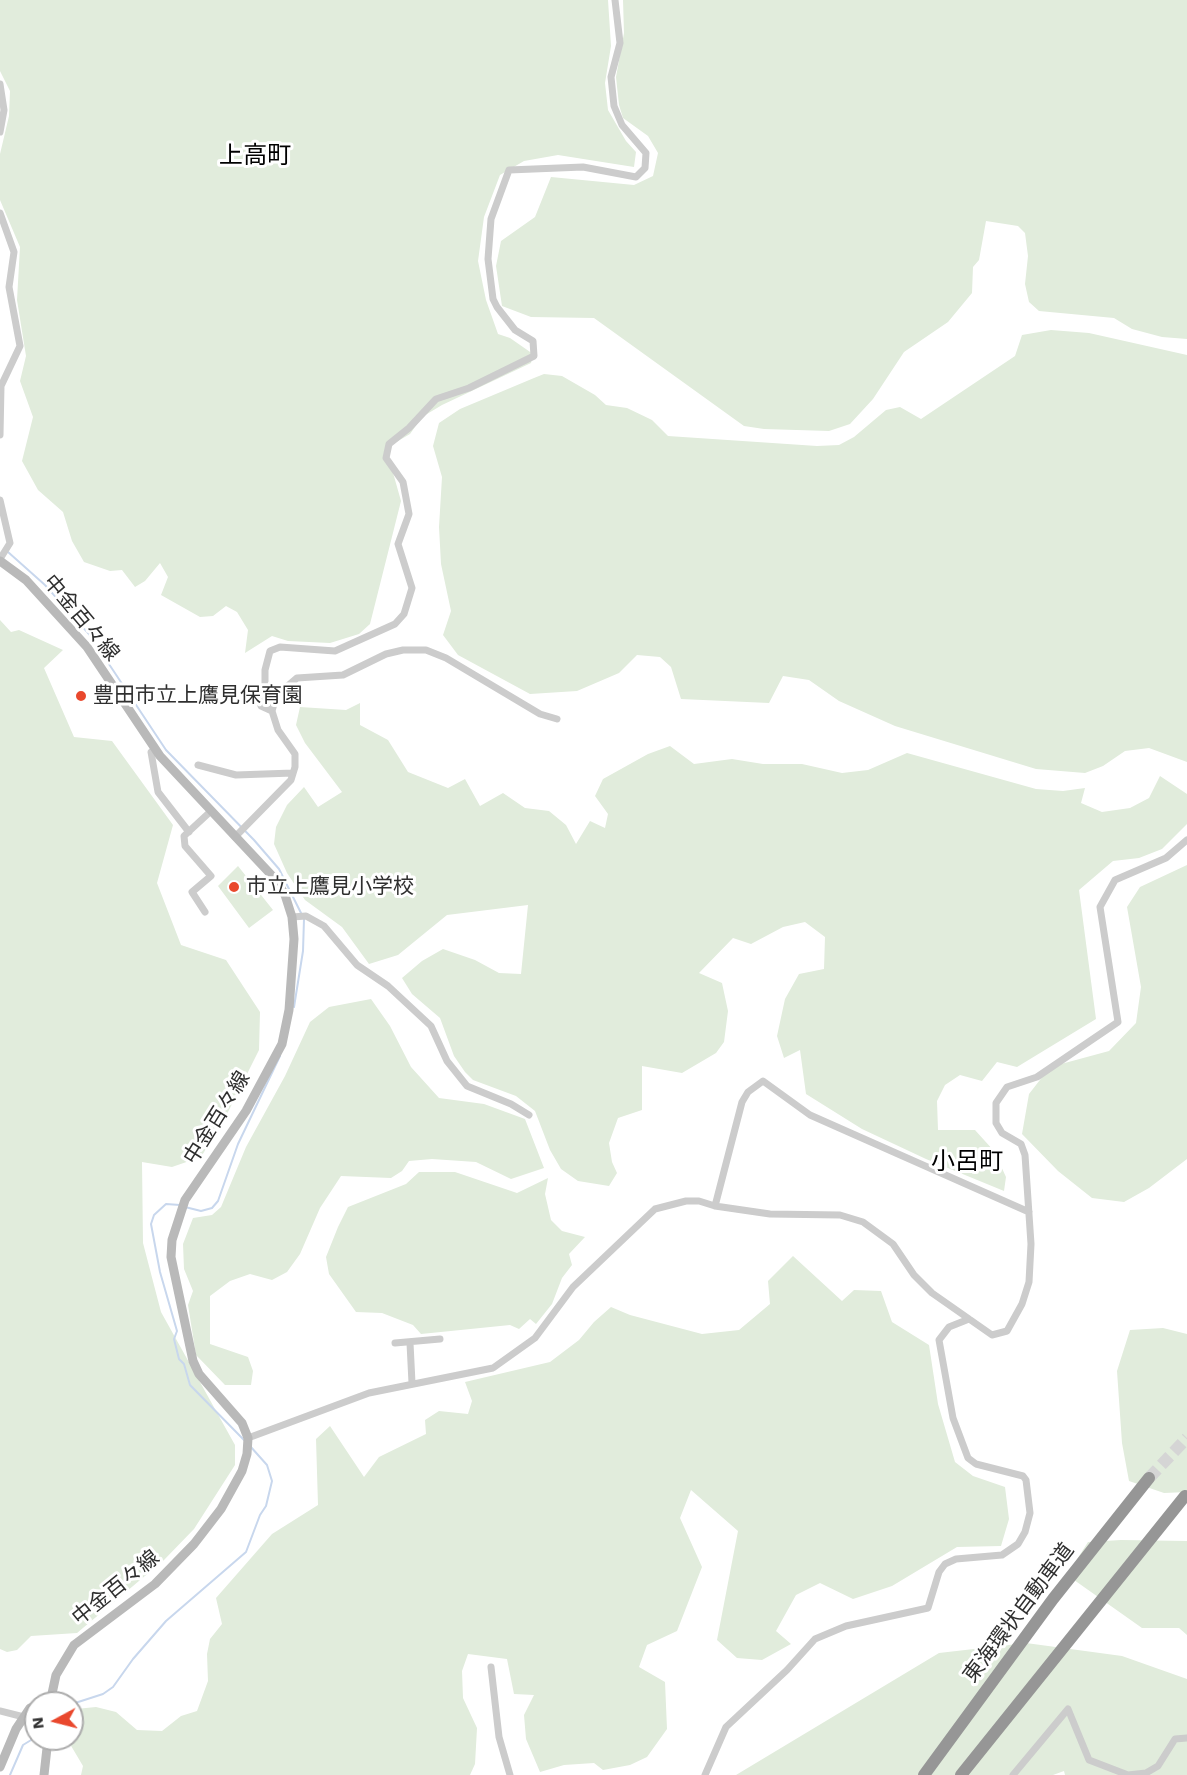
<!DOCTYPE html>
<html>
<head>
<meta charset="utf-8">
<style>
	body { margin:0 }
	#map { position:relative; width:1187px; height:1775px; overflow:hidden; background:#fff; font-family:"Work Sans",sans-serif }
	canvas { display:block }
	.north { position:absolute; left:24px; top:1691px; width:60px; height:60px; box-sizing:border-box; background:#fff; border:2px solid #acacac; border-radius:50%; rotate:263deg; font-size:16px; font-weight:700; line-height:24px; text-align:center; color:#2f2f2f }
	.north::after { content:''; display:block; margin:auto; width:21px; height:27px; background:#e9482d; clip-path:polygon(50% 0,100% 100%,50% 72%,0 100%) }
</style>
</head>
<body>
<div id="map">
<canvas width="1187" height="1775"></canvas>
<div class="north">N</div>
</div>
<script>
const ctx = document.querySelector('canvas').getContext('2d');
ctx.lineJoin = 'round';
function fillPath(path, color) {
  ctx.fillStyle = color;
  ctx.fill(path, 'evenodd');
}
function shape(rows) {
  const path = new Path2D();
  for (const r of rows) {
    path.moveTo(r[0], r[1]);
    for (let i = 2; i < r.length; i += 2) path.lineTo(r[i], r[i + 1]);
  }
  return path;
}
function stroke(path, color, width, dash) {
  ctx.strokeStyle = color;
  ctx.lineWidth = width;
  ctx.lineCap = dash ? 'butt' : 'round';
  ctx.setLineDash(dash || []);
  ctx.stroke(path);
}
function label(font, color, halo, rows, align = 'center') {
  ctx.font = font + ' "Work Sans","Noto Sans JP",sans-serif';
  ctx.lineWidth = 6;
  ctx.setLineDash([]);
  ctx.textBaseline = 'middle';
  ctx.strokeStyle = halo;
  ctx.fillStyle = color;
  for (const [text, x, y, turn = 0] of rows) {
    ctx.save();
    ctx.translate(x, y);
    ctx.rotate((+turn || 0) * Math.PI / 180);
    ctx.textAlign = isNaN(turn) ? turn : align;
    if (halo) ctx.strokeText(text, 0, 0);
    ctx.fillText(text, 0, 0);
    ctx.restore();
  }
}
fillPath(shape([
	[0,0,608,0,611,46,605,83,608,110,626,141,636,152,634,167,558,155,524,161,500,175,484,217,478,261,486,300,498,334,510,338,533,354,531,363,442,405,422,417,410,434,386,448,401,501,370,624,359,634,330,643,288,641,272,636,245,653,248,630,237,612,226,606,213,616,200,617,161,595,168,577,160,563,145,581,135,587,122,570,110,571,84,562,72,541,63,512,38,490,22,461,33,417,20,381,26,356,17,300,20,247,0,200,0,154,9,116,10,91,0,71],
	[623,0,1187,0,1187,339,1162,337,1132,329,1114,318,1039,311,1029,302,1025,284,1028,256,1025,233,1018,226,986,221,979,260,973,267,972,293,948,322,904,352,873,399,850,424,829,431,764,429,744,426,594,318,531,317,502,306,496,266,501,241,535,217,551,177,634,185,653,176,658,153,648,136,623,118,619,105,616,77,624,33],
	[1051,330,1089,333,1187,355,1187,762,1149,748,1125,751,1103,766,1085,773,1036,769,895,726,839,701,809,680,783,676,769,703,681,699,671,667,660,657,637,655,619,673,577,691,530,694,458,655,443,635,451,611,441,564,439,527,442,477,433,446,439,423,460,409,534,378,544,374,562,376,595,395,606,405,627,408,652,420,668,436,817,446,839,445,854,437,886,410,900,407,921,419,1015,356,1022,335],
	[0,620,11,632,19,630,63,650,44,668,74,737,112,741,173,825,157,883,181,945,226,960,260,1012,259,1050,226,1116,201,1157,172,1167,142,1162,143,1243,161,1312,235,1445,235,1465,194,1529,164,1560,77,1633,31,1636,17,1650,7,1652,0,1649],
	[360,703,360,725,388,740,408,772,448,788,465,779,480,806,503,793,525,808,549,811,566,825,576,844,590,821,605,828,608,814,595,796,603,779,648,754,670,746,694,764,732,759,763,764,802,764,842,773,868,770,907,753,1036,789,1063,791,1085,788,1081,803,1102,812,1130,808,1149,798,1160,776,1187,794,1187,824,1162,849,1139,858,1113,861,1079,890,1096,1019,1017,1067,997,1062,982,1081,960,1075,945,1085,937,1101,938,1130,975,1130,994,1151,1006,1177,1004,1191,926,1159,862,1129,806,1094,800,1050,784,1058,777,1036,785,999,799,974,824,969,825,937,805,922,783,927,751,944,733,938,699,973,722,983,728,1011,724,1042,716,1053,682,1073,642,1066,642,1110,618,1118,609,1143,612,1162,617,1173,609,1186,578,1181,561,1169,550,1150,535,1111,516,1096,473,1080,465,1072,454,1056,440,1018,412,994,402,978,422,961,443,949,475,960,499,973,521,974,528,905,447,915,398,955,369,964,342,927,305,900,287,873,274,844,276,827,287,805,304,787,318,807,342,792,305,743,296,725,300,707,346,710],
	[1187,865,1187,1159,1149,1188,1124,1202,1092,1198,1058,1171,1022,1134,1029,1094,1050,1067,1109,1051,1136,1023,1141,987,1127,907,1140,887],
	[238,866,273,910,249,928,218,886],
	[371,999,390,1026,411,1067,439,1098,484,1104,525,1119,544,1168,511,1179,476,1162,432,1159,409,1161,402,1171,391,1178,341,1176,320,1208,300,1254,287,1272,272,1280,250,1274,230,1281,210,1296,210,1344,248,1357,253,1371,251,1385,225,1385,196,1355,188,1305,193,1291,184,1269,183,1244,193,1218,212,1215,221,1207,246,1147,285,1076,310,1022,329,1007],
	[419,1172,455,1172,517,1193,548,1178,545,1194,551,1220,562,1231,585,1237,569,1254,572,1265,562,1278,552,1304,536,1324,530,1319,519,1329,510,1325,421,1334,413,1325,382,1313,356,1312,329,1274,326,1257,338,1227,348,1207,406,1184],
	[793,1256,842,1301,854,1290,881,1291,892,1322,929,1345,938,1404,955,1462,973,1476,1005,1487,1009,1519,1001,1546,957,1547,892,1586,853,1599,820,1583,796,1595,776,1631,791,1644,762,1660,737,1658,717,1640,738,1531,691,1490,680,1518,702,1567,677,1631,647,1645,639,1667,665,1682,667,1729,647,1757,630,1765,603,1770,594,1763,564,1765,540,1772,526,1739,524,1715,534,1695,514,1694,507,1659,468,1654,462,1671,463,1698,477,1728,475,1764,470,1775,81,1775,83,1766,67,1739,72,1739,72,1712,76,1709,96,1707,116,1712,137,1730,162,1731,181,1716,197,1711,208,1681,207,1654,210,1639,222,1624,216,1598,272,1534,318,1505,316,1439,330,1426,364,1477,379,1457,426,1434,425,1420,439,1411,468,1414,472,1401,465,1382,550,1362,579,1340,594,1322,611,1307,630,1315,702,1334,739,1330,770,1304,768,1281],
	[1163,1328,1187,1334,1187,1492,1164,1493,1129,1481,1122,1443,1117,1371,1130,1330],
	[1121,1540,1187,1541,1187,1635,1179,1628,1142,1628,1067,1575,1088,1542],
	[1026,1643,1122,1656,1187,1679,1187,1775,1065,1775,1064,1771,1053,1775,736,1775,939,1653]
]), '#e1ecdc');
stroke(shape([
	[8,552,45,585,89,634,166,750,254,840,279,869,304,919,303,951,294,1007],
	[180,1205,166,1204,154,1215,151,1224,160,1272,177,1331,174,1339,179,1359,184,1364,190,1385,244,1440],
	[185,1207,201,1211,212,1208,218,1201,238,1144,280,1056],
	[72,1704,103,1694,113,1687,133,1659,166,1621,246,1552,260,1515,266,1506,272,1481,267,1465,250,1446],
	[10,1775,23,1745,36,1737]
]), '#c8d7ed', 2);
stroke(shape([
	[1149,1478,1187,1438]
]), '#d5d5d5', 12, [12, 6]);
stroke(shape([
	[0,84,4,110,0,132],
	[0,213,14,252,9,287,20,346,1,386,0,435],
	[0,500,10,543,0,559],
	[272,711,261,706,260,701,265,687,265,670,270,651,280,647,335,651,395,624,404,614,412,588,398,544,409,514,403,482,386,458,389,444,409,428,436,399,469,388,534,356,533,341,515,330,497,307,493,299,488,259,491,219,509,170,583,167,636,177,645,168,646,153,622,125,614,106,611,77,620,43,615,0],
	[155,749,151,752,158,792,189,832],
	[198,765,236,775,293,773],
	[235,837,291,780,295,767,295,754,278,730,272,711,276,696,297,678,343,675,386,654,403,650,426,650,446,658,540,714,557,719],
	[205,912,192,892,211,876,185,846,184,836,211,811],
	[292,917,306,916,324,926,357,965,388,986,431,1026,447,1061,467,1086,511,1104,529,1115],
	[715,1206,742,1102,748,1092,763,1081,810,1115,1029,1212],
	[395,1343,440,1339],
	[410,1343,412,1383],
	[248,1438,369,1393,493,1368,535,1338,573,1287,655,1209,686,1201,699,1201,715,1206,770,1214,840,1215,863,1222,893,1244,914,1275,932,1293,992,1335,1007,1331,1022,1304,1029,1282,1031,1244,1025,1155,1021,1144,1002,1133,996,1123,996,1103,1007,1087,1037,1077,1118,1022,1100,907,1115,880,1166,858,1187,840],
	[491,1667,499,1737,510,1775],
	[0,1711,24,1717],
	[705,1775,726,1727,787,1670,815,1639,846,1626,928,1608,939,1572,945,1564,956,1559,1002,1555,1018,1544,1025,1532,1030,1513,1026,1480,1023,1476,976,1464,968,1458,953,1418,939,1340,949,1327,969,1319],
	[1013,1775,1068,1709,1089,1760,1128,1775,1146,1773,1158,1766,1175,1739,1187,1738]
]), '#ccc', 7);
stroke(shape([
	[0,561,26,580,87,647,160,756,277,881,285,895,292,917,294,939,289,1010,282,1044,246,1111,185,1200,172,1240,171,1257,193,1361,199,1374,242,1423,248,1438,247,1454,242,1471,221,1509,194,1544,155,1584,74,1645,56,1675,50,1703],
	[0,1767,16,1729,30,1708,36,1706],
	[44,1775,48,1739]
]), '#b9b9b9', 9);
stroke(shape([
	[924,1775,1053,1599,1149,1478],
	[961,1775,1185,1496]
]), '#969696', 12);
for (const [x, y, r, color] of [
	[81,696,6,"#e9482d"],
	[234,887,6,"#e9482d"]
]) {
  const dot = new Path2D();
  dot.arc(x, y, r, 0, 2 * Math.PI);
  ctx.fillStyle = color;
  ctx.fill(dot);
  stroke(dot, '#fff', 2);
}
label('21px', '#2f2f2f', '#fff', [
	["中金百々線",81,618,50],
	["中金百々線",217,1118,-58],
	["中金百々線",116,1588,-39],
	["東海環状自動車道",1019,1613,-53]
]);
label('21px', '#2f2f2f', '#fff', [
	["豊田市立上鷹見保育園",93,696],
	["市立上鷹見小学校",246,887]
], 'left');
label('24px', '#000', '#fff', [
	["上高町",255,156],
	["小呂町",967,1162]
]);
</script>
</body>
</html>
